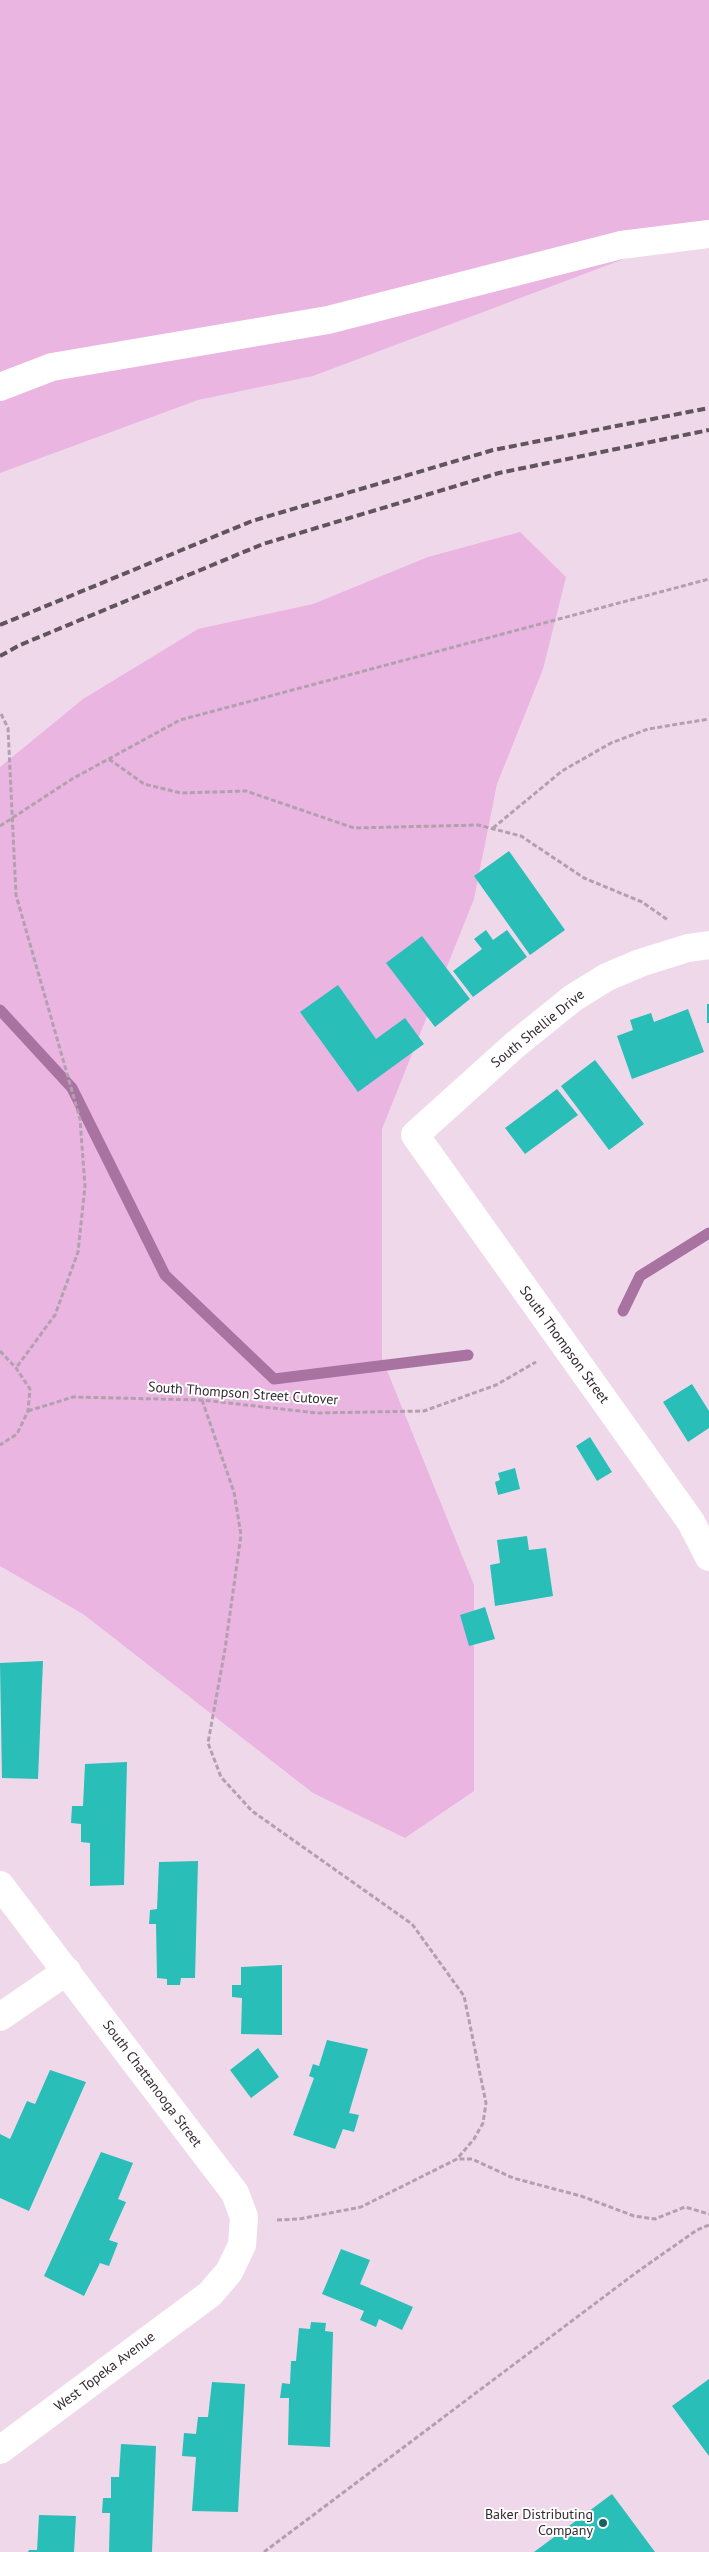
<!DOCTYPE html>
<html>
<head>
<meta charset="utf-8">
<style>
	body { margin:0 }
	canvas { display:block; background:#f0d8eb }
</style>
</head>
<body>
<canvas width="709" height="2552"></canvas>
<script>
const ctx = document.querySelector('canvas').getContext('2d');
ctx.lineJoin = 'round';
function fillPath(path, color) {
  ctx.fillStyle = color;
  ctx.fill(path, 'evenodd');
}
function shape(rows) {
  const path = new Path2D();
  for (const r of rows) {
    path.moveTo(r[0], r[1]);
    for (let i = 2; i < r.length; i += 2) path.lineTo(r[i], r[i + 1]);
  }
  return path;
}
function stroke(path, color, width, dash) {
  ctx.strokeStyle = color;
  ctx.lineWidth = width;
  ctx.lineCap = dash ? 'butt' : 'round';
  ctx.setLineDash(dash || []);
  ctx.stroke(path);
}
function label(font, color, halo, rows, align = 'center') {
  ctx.font = font + ' "PT Sans",sans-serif';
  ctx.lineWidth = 4;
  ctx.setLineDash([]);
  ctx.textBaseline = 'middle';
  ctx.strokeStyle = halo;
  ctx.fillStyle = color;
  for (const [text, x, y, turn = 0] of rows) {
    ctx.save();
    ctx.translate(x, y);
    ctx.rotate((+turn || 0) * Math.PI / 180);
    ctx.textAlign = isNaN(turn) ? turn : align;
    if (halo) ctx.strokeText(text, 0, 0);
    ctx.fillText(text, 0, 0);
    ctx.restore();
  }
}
fillPath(shape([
	[0,0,709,0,709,227,313,376,198,400,0,473],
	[520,532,566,577,543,669,497,784,474,899,382,1129,382,1358,474,1585,474,1791,405,1838,313,1793,83,1614,0,1566,0,767,83,699,198,629,313,604,428,557]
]), '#ebb5e2');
stroke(shape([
	[0,1010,72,1088,165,1275,274,1379,468,1355],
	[623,1311,640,1276,709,1233]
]), '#a873a0', 11);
fillPath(shape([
	[509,851,565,930,530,955,474,876],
	[486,930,493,940,507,930,527,957,473,997,453,971,482,949,474,939],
	[422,936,470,999,435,1027,386,963],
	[338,985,376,1039,405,1018,424,1044,358,1092,300,1012],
	[707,1004,709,1004,709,1023,707,1023],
	[688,1009,704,1052,632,1079,617,1036,633,1030,630,1020,651,1013,654,1022],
	[595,1060,644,1124,609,1150,561,1086],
	[557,1089,578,1115,525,1154,505,1128],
	[692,1384,709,1411,709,1428,688,1442,663,1402],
	[590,1437,612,1472,597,1481,576,1446],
	[515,1468,520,1489,498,1495,495,1482,500,1480,498,1473],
	[527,1536,529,1550,546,1548,553,1596,495,1606,490,1565,500,1563,497,1540],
	[485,1607,495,1639,469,1646,460,1615],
	[43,1661,38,1779,2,1778,0,1663],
	[127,1762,124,1885,90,1886,90,1843,81,1842,81,1824,71,1823,72,1806,83,1806,85,1764],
	[198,1861,195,1978,181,1978,180,1985,167,1985,167,1979,157,1978,156,1924,149,1924,150,1910,157,1909,159,1862],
	[282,1965,282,2035,241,2034,242,1998,232,1997,232,1985,241,1985,241,1967],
	[327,2040,368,2049,349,2113,359,2115,354,2132,343,2129,335,2149,293,2135,314,2078,309,2076,313,2064,319,2066],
	[258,2048,279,2077,251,2098,230,2070],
	[50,2070,86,2082,29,2211,0,2198,0,2134,10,2139,27,2101,35,2104],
	[101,2152,133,2163,118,2199,126,2202,109,2240,118,2243,109,2266,100,2263,84,2296,44,2276],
	[341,2249,370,2260,360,2284,413,2307,402,2330,379,2319,376,2327,360,2320,364,2311,322,2294],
	[311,2322,326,2323,325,2331,333,2332,330,2447,288,2445,289,2398,280,2398,282,2383,290,2384,291,2361,296,2361,299,2328,310,2329],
	[709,2379,709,2456,672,2406],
	[212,2382,245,2384,238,2512,192,2511,196,2457,182,2456,184,2433,196,2434,198,2417,208,2417],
	[121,2444,156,2446,152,2552,109,2552,110,2513,102,2513,103,2498,111,2498,111,2477,119,2477],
	[612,2494,655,2552,534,2552],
	[39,2515,76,2516,74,2552,28,2552,29,2550,37,2550]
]), '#29beb8');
stroke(shape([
	[1,714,8,728,16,895,80,1119,85,1186,78,1252,55,1315,16,1368],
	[109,759,144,784,181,793,246,791,354,828,478,825,521,836,584,878,642,902,668,920],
	[0,826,72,779,180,720,709,579],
	[493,828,562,771,611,743,648,729,709,719],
	[0,1351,16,1368,30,1389,28,1411,17,1434,0,1445],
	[202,1400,234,1492,241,1535,225,1649,208,1743,221,1777,252,1811,412,1924,464,1996,486,2103,483,2123,474,2139,457,2159],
	[28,1411,73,1397,202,1400,317,1413,424,1411,496,1385,536,1362],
	[277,2220,299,2219,361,2207,457,2159,472,2159,513,2178,581,2196,634,2216,655,2219,685,2207,709,2214],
	[264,2552,637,2272,697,2230,709,2225]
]), '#b3a0af', 3, [5, 2.5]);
stroke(shape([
	[0,387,52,367,328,320,621,245,709,234],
	[709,945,688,948,640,963,607,977,573,998,516,1044,415,1135,691,1522,709,1557],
	[0,1885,235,2193,244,2217,242,2245,229,2272,210,2294,0,2450],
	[0,2017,67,1971]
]), '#fff', 28);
stroke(shape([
	[0,625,252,521,493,450,709,408],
	[0,656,20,645,263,544,499,473,709,430]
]), '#60545d', 4, [8, 4]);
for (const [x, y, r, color] of [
	[603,2523,5,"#156461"]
]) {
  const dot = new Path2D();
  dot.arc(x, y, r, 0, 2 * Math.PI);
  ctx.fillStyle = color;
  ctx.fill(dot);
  stroke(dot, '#fff', 2);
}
label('14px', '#332a31', '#fff', [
	["South Shellie Drive",538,1029,-39],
	["South Thompson Street",564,1345,54],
	["South Thompson Street Cutover",243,1394,4],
	["South Chattanooga Street",152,2084,53],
	["West Topeka Avenue",105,2372,-37]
]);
label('14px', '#332a31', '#fff', [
	["Baker Distributing",593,2515],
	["Company",593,2531]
], 'right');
</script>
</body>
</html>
